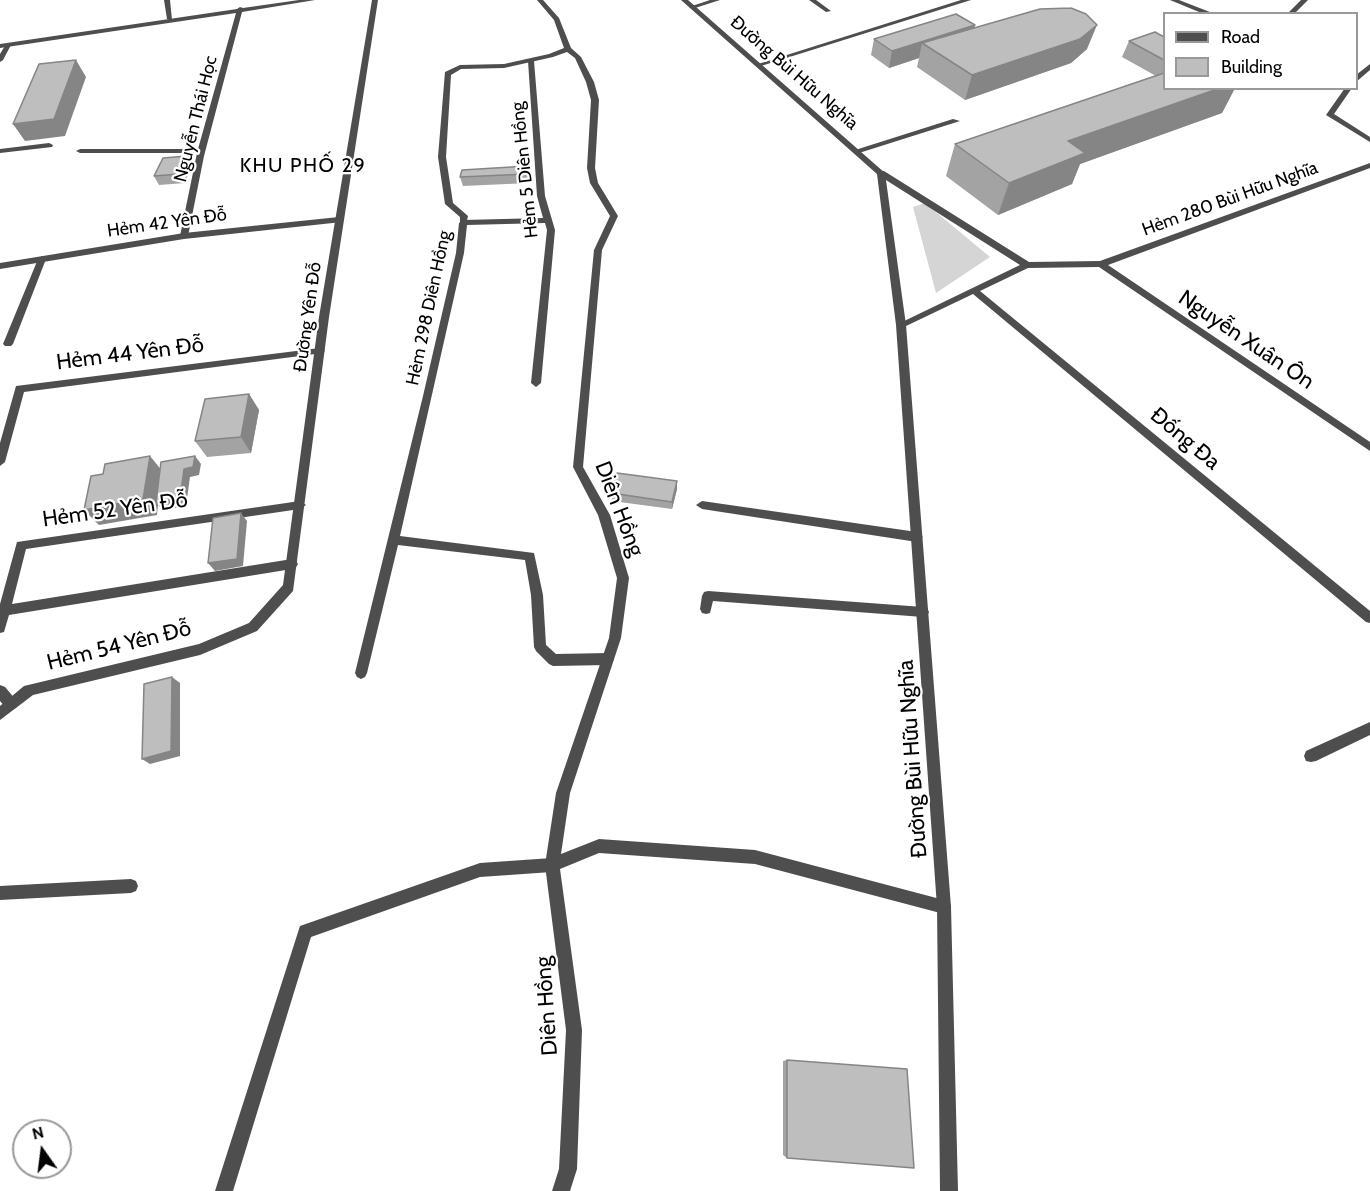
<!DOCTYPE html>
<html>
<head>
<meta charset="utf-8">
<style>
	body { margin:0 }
	#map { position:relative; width:1370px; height:1191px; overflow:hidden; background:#fff; font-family:Cabin,sans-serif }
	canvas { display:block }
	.legend { position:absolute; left:1163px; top:12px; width:195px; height:78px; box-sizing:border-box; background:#fff; border:2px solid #999; margin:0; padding:8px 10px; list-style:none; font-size:18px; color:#000 }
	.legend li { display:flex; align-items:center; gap:12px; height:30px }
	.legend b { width:30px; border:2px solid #999 }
	.north { position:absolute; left:12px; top:1119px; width:60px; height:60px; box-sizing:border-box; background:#fff; border:2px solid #999; border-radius:50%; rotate:346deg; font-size:16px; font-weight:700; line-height:24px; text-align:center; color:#000 }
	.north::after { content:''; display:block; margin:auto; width:21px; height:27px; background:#000; clip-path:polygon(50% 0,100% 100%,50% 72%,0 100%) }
</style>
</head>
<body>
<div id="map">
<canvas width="1370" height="1191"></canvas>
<ul class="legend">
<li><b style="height:8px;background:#4e4e4e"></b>Road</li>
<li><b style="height:16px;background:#bebebe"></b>Building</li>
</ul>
<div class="north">N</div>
</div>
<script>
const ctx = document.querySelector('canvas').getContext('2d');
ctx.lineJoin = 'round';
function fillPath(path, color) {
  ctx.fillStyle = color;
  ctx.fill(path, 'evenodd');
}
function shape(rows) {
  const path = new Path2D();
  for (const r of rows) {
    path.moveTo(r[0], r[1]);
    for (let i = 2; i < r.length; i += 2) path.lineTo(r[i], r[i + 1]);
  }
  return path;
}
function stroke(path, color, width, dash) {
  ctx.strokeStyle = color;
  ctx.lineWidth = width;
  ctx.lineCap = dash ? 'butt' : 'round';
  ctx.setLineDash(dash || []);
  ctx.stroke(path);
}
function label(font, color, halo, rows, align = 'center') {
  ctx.font = font + ' Cabin,sans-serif';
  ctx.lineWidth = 4.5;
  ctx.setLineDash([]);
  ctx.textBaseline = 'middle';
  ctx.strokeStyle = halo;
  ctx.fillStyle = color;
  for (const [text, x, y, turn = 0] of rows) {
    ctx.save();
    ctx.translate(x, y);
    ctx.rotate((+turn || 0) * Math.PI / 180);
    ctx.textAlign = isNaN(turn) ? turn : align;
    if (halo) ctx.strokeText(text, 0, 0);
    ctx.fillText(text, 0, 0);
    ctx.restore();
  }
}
fillPath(shape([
	[925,203,990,257,936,293,913,207]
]), '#d5d5d5');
fillPath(shape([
	[164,0,170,0,172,20,167,19,164,0],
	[6,44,11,45,3,60,0,62,0,54,6,44],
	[531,59,534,61,545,196,555,230,541,383,536,387,531,383,547,230,545,223,467,225,464,253,400,536,534,553,543,595,546,645,556,654,608,653,612,655,614,659,612,663,608,665,553,666,549,664,536,651,534,647,531,595,525,560,398,545,367,673,365,677,361,679,357,677,355,673,423,396,456,253,459,223,463,220,543,218,537,196,528,61,531,59],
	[953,119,960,121,859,153,852,151,953,119],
	[49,143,53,145,52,147,0,153,0,149,49,143],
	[339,217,342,218,342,222,184,239,0,269,0,263,184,233,339,217],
	[320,348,325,351,323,353,24,392,5,462,0,466,0,443,16,386,320,348],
	[300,501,306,505,300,509,26,549,12,604,292,559,296,561,298,564,296,567,292,569,9,615,4,632,0,633,0,604,17,542,300,501],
	[702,501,917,532,923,537,917,542,702,509,696,505,702,501],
	[708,591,923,607,927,608,929,612,927,616,923,617,713,601,710,613,706,614,702,613,700,609,702,596,704,592,708,591],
	[0,685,5,687,16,700,18,704,16,708,11,710,6,708,0,701,0,685],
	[1370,722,1370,735,1316,761,1311,762,1306,761,1304,756,1306,751,1370,722],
	[552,858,557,860,559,865,557,870,552,872,480,877,311,937,233,1191,215,1191,300,926,480,863,552,858],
	[131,879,136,881,138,886,136,891,131,893,0,900,0,886,131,879]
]), '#4e4e4e');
fillPath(shape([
	[299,0,315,0,242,12,204,156,188,236,184,239,180,236,197,153,80,153,76,151,80,149,198,149,236,13,0,48,0,44,237,9,240,7,243,8,299,0],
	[372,0,378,0,329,317,293,591,257,631,200,655,33,695,0,720,0,706,24,686,199,644,249,623,283,585,319,317,372,0],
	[537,0,543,0,559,18,571,48,581,57,594,82,599,100,595,168,598,183,618,216,602,250,583,467,610,515,629,578,621,638,570,793,561,854,599,839,755,850,944,900,949,902,951,907,949,912,944,914,755,864,599,853,560,869,582,1030,577,1169,570,1191,552,1191,559,1169,566,1030,545,865,556,793,609,638,617,578,598,515,573,467,594,250,610,216,590,183,587,168,591,100,586,82,575,58,567,52,553,57,504,68,461,69,451,75,446,157,453,203,468,216,466,225,460,225,460,217,445,204,438,157,445,72,460,65,504,64,549,54,564,48,554,20,537,0],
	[710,0,720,0,692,9,689,7,710,0],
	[809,0,816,0,831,11,826,12,809,0],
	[961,0,971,0,761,66,755,65,961,0],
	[1170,0,1179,0,1215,14,1204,14,1170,0],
	[1301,0,1308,0,1294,14,1287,14,1301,0],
	[1370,64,1370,70,1356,82,1356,75,1370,64],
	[1345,88,1352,88,1334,114,1370,137,1370,142,1326,115,1345,88],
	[1370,163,1370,168,1108,265,1370,442,1370,451,1099,267,1028,268,980,291,1370,611,1370,623,1366,622,973,294,904,327,901,328,896,325,1020,265,878,175,878,171,884,171,1029,262,1100,261,1370,163],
	[42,256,46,259,13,344,11,346,5,346,3,344,38,259,42,256]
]), '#4e4e4e');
fillPath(shape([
	[681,0,688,0,885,173,906,325,951,907,958,1191,940,1191,937,907,896,325,877,174,681,0]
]), '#4e4e4e');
fillPath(shape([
	[975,25,974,28,1087,49,1071,63,965,100,917,67,919,58,889,68,871,55,874,39],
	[1164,37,1164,88,1235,88,1222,113,1080,164,1072,184,998,215,946,176,955,144,1156,76,1122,57,1129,41],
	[191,165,185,183,159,185,154,176],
	[528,166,530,174,529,183,463,186,460,177],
	[249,394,259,410,251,453,207,457,195,441],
	[677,481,677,489,672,509,612,501,611,493],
	[787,1060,787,1158,783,1155,783,1061]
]), '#a3a3a3');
fillPath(shape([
	[975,25,971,42,922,43,919,58,889,68,892,51],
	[1097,25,1087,49,1071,63,965,100,972,75],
	[76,60,86,77,65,136,25,141,13,124],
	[1220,88,1235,88,1222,113,1080,164,1072,184,998,215,1009,183,1068,141],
	[187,156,191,165,185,183,180,174],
	[528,166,530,174,529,183,528,174],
	[249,394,259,410,251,453,241,437],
	[150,456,163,472,184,469,195,456,201,464,199,475,190,477,186,506,163,510,158,505,157,515,99,525,84,510],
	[677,481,677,489,672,509,672,502],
	[241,513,247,521,243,566,215,571,208,563],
	[172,677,180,683,180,756,150,764,142,759]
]), '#858585');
const building = shape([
	[1071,8,1086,14,1097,25,1080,39,972,75,922,43,1040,9,1071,8],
	[956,14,975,25,892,51,874,39,956,14],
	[1155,32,1164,37,1164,60,1129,41,1155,32],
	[76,60,54,119,13,124,39,64,76,60],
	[1164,73,1164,88,1220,88,1068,141,1085,153,1009,183,955,144,1164,73],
	[187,156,180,174,154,176,163,158,187,156],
	[528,166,528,174,460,177,462,170,528,166],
	[249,394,241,437,195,441,205,399,249,394],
	[150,456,143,499,84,510,91,476,103,474,105,464,150,456],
	[195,456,193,467,184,469,180,498,156,502,161,462,195,456],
	[617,473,677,481,672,502,611,493,617,473],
	[241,513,237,559,208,563,213,518,241,513],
	[172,677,171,751,142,759,144,684,172,677],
	[787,1060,907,1069,914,1168,787,1158,787,1060]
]);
fillPath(building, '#bebebe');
stroke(building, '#858585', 1.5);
label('18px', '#000', '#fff', [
	["Đường Bùi Hữu Nghĩa",794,73,41],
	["Nguyễn Thái Học",196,119,-76],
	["Hẻm 5 Diên Hồng",525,170,-96],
	["Hẻm 280 Bùi Hữu Nghĩa",1230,199,-20],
	["Hẻm 42 Yên Đỗ",167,223,-8],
	["Hẻm 298 Diên Hồng",429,308,-78],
	["Đường Yên Đỗ",308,317,-82]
]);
ctx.letterSpacing = '1.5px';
label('20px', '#000', '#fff', [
	["KHU PHỐ 29",303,166]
]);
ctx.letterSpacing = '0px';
label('22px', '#000', '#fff', [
	["Nguyễn Xuân Ôn",1246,340,34],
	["Hẻm 44 Yên Đỗ",130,354,-7],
	["Đống Đa",1185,439,40],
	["Diên Hồng",619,509,69],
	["Hẻm 52 Yên Đỗ",115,510,-8],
	["Hẻm 54 Yên Đỗ",119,646,-14],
	["Đường Bùi Hữu Nghĩa",913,759,-94],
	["Diên Hồng",547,1006,-94]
]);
</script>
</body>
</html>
